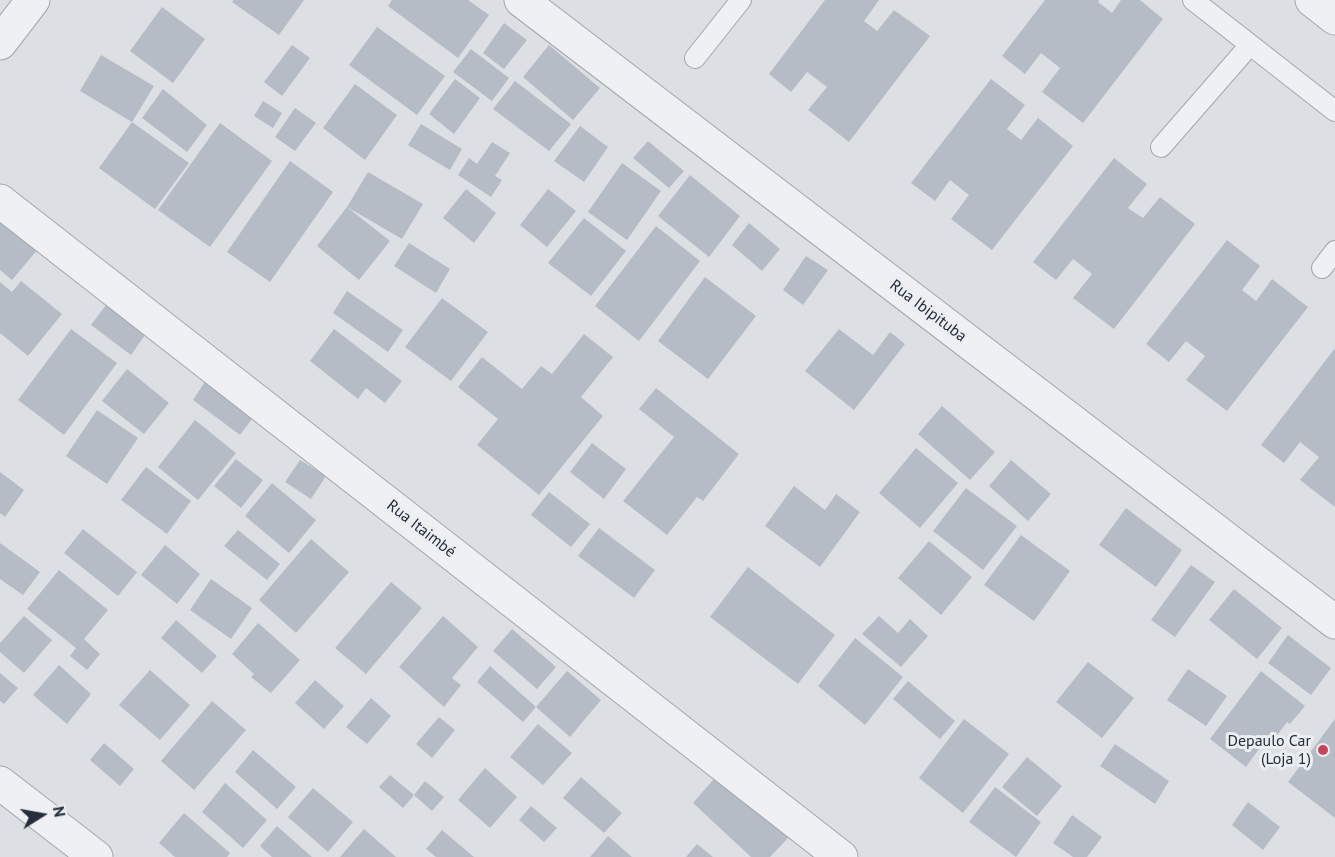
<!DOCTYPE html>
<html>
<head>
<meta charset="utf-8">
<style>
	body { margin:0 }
	#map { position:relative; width:1335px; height:857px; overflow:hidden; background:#dce0e5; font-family:"PT Sans",sans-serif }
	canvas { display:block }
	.north { position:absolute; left:12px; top:785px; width:60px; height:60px; -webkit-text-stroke:4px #ebeef3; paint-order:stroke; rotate:79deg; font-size:16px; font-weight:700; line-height:24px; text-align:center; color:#272e3a }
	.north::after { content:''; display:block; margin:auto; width:21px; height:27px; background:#272e3a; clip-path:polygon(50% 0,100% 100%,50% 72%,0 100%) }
</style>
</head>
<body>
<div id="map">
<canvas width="1335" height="857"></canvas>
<div class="north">N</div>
</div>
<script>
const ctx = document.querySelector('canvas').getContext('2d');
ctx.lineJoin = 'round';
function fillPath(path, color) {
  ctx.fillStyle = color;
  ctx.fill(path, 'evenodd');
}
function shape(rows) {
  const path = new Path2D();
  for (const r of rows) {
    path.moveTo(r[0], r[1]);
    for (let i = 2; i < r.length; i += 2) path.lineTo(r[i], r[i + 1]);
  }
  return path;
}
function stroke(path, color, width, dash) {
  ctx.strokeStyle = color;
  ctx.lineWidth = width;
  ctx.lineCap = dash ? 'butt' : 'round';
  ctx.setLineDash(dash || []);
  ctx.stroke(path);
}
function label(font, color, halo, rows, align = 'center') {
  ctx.font = font + ' "PT Sans",sans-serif';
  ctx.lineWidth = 6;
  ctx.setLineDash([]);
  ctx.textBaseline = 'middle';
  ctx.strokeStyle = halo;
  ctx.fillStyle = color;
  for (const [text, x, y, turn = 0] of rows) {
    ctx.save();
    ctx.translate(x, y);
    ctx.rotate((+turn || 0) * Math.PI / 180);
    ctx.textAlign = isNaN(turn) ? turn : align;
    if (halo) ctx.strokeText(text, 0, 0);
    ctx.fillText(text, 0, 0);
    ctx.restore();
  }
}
fillPath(shape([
	[234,0,304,0,279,35,232,2],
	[392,0,468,0,489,15,458,58,388,6],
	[825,0,879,0,864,21,877,31,894,10,930,36,849,142,808,110,827,87,807,72,791,92,769,74],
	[1045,0,1099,0,1098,2,1112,13,1121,0,1140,0,1163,19,1083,123,1042,92,1060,68,1041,53,1025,74,1002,56],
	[162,7,205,39,173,83,130,51],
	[504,23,527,40,504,69,483,53],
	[377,27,445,76,417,115,349,65],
	[292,45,310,58,282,96,264,82],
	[549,45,600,88,573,120,523,77],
	[471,49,509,78,492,101,453,72],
	[101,55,154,86,132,122,80,91],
	[455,79,480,98,454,134,429,114],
	[991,79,1025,105,1007,129,1021,140,1038,118,1073,146,992,250,951,219,969,195,950,180,935,201,911,183],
	[515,81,571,124,549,151,493,109],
	[355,84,397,115,365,160,323,128],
	[163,89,207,125,187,152,142,118],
	[263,101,282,113,273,128,254,116],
	[295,108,316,123,295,151,275,137],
	[132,122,189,163,155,209,99,168],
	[220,123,272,161,210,247,158,210],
	[421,124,462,149,450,170,408,145],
	[580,126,608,147,584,182,554,161],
	[648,141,684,171,669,188,633,158],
	[492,142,510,153,495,176,502,180,491,197,458,175,469,158,477,164],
	[1114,158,1147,184,1128,208,1143,218,1160,197,1195,224,1114,329,1073,298,1092,274,1073,259,1056,280,1033,262],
	[290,161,333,192,270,282,227,252],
	[622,163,661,191,627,240,588,212],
	[368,172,423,204,402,239,347,207,390,241,359,280,317,246,347,207],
	[690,175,740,216,709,257,658,216],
	[466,189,496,213,474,243,443,218],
	[548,189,576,211,547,247,520,225],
	[0,218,38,249,12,280,0,270],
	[584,218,626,251,591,296,548,263],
	[749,223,780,249,762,271,732,245],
	[656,226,700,261,639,341,595,306],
	[1227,240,1260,266,1242,290,1256,301,1272,279,1308,307,1227,411,1186,380,1205,356,1186,341,1169,362,1146,344],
	[409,243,450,269,436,293,394,266],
	[806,256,828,270,803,305,783,290],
	[705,277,756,316,708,379,658,341],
	[21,281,62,314,28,356,0,333,0,282,12,292],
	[347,291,403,330,388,352,333,313],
	[442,298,488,332,451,381,405,347],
	[106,305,145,335,131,355,91,325],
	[71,329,117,363,64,435,18,400],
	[334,329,402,381,385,403,366,388,358,399,310,361],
	[839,329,873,355,890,332,905,344,854,410,805,371],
	[584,334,613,357,581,397,603,416,539,495,477,445,498,419,458,387,482,357,522,389,541,366,552,374],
	[1335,348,1335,507,1300,480,1319,457,1300,442,1284,463,1261,445],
	[127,369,169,403,144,434,102,401],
	[206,380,254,416,240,435,193,400],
	[656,388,739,454,703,501,697,497,667,535,623,501,674,437,639,409],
	[942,406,995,452,970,480,918,434],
	[97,410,138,438,107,484,66,456],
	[195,420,236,453,198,500,158,467],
	[592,443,626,469,604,499,570,472],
	[916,448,958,483,920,528,879,493],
	[236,459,263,480,241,508,214,486],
	[300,460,326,476,311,499,285,482],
	[1011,460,1051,494,1028,521,989,486],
	[146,467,191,501,167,534,121,500],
	[0,472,24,490,5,517,0,513],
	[272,483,316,520,289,553,245,516],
	[794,486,825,510,836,494,860,512,820,567,765,526],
	[966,488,1017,526,983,570,933,531],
	[549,492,590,524,571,547,531,515],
	[1126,508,1182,550,1156,587,1099,545],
	[599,528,655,570,634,598,578,556],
	[83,529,137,572,118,596,64,553],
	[238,530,280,564,267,580,224,546],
	[1021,535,1070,571,1034,621,984,585],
	[311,539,349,572,296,633,259,600],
	[929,541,972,577,941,615,898,578],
	[0,543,40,572,23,595,0,579],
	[165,545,200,574,177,604,141,575],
	[1191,565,1215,582,1175,637,1151,620],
	[748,567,835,635,798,684,710,617],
	[59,570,108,610,84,639,100,654,87,670,70,656,76,648,27,609],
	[211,579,252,608,231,639,190,610],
	[391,582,422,608,366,674,335,648],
	[1234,589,1282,628,1257,659,1209,620],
	[24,616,52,640,24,673,0,652,0,643],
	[443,616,478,647,452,678,461,685,444,707,399,667],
	[879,616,898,633,910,619,928,636,901,667,862,634],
	[176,620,217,656,202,673,161,638],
	[258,623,300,660,271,693,251,677,254,674,232,654],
	[512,629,556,667,537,689,493,651],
	[1288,635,1331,668,1311,695,1268,663],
	[855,638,903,677,865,725,818,686],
	[1088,662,1134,698,1102,738,1056,702],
	[59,665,91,694,67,724,33,695],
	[490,666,536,707,523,722,477,682],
	[1188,669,1227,696,1206,726,1167,700],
	[150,670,190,705,160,740,119,705],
	[567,671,601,700,570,737,536,707],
	[1261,671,1305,706,1290,724,1287,722,1269,746,1264,742,1246,767,1210,739],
	[0,673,18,688,4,704,0,701],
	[315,680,344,706,324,729,295,703],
	[908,681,955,721,940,739,893,699],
	[371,698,391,716,367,744,346,727],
	[212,701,246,730,194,790,161,761],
	[439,717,455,730,432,758,416,744],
	[964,719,1009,754,963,813,919,778],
	[1335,719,1335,818,1288,782],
	[538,724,572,753,543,785,510,757],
	[104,743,134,769,120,786,90,760],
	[1115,744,1169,781,1155,804,1100,766],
	[253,750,296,787,277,809,235,772],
	[1027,757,1062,786,1037,816,1002,787],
	[485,768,517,797,490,828,458,800],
	[719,773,789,837,770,857,751,857,693,803],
	[390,775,414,795,403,808,379,787],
	[581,777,622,813,604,833,563,798],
	[425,781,444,797,432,811,414,795],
	[225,783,267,820,243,848,202,812],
	[995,787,1041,822,1016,857,969,822],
	[313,788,353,822,328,852,288,817],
	[1248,802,1280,827,1263,850,1232,825],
	[531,806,557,828,544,842,519,820],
	[184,813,230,853,227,857,175,857,159,843],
	[1072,815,1102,837,1087,857,1073,857,1053,843],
	[277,826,312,857,272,857,260,846],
	[364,829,396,857,340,857],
	[442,830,474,857,436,857,426,849],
	[608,836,632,857,590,857],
	[697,844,713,857,686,857]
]), '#b6bcc5');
const lane = shape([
	[1193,0,1335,111],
	[695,58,741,0],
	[1161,147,1250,45],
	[1322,268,1335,251]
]);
const street = shape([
	[521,0,1335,622],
	[1312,0,1335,18],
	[0,43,33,0],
	[0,201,841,857],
	[0,783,96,857]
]);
stroke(lane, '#a2a7ae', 22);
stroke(street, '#a2a7ae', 35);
stroke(lane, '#eef0f4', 20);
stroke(street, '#eef0f4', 33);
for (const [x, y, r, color] of [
	[1323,750,6,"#c5455b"]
]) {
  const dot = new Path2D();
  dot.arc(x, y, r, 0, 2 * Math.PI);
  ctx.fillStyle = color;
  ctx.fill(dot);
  stroke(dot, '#ebeef3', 2);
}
label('16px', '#272e3a', '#ebeef3', [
	["Rua Ibipituba",928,311,37],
	["Rua Itaimbé",421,529,38]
]);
label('16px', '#272e3a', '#ebeef3', [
	["Depaulo Car",1311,741],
	["(Loja 1)",1311,759]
], 'right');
</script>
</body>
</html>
